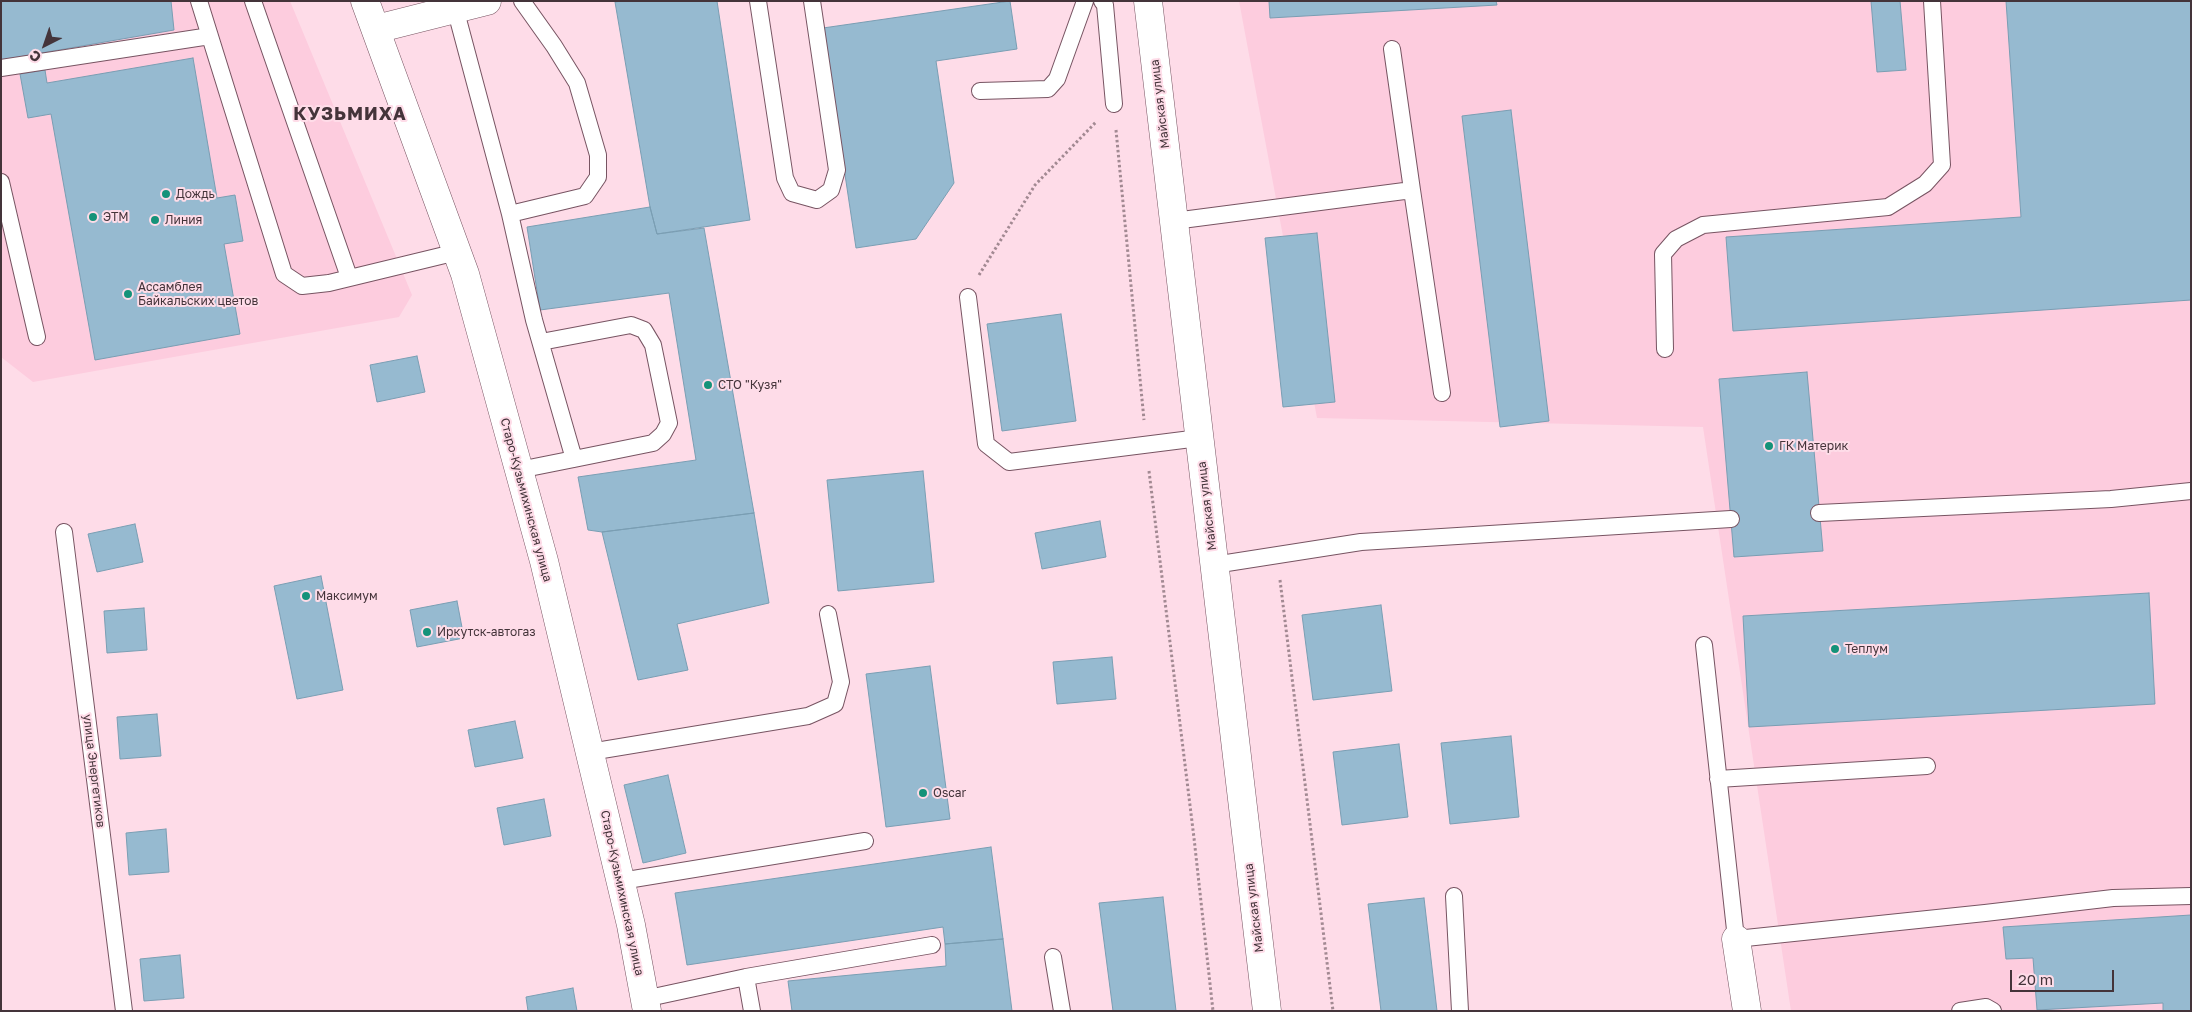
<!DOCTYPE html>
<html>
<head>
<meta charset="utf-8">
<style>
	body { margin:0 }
	#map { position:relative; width:2192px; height:1012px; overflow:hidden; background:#fedce8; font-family:"Golos Text",sans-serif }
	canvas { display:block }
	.frame { position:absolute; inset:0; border:2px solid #44343a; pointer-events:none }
	.north { position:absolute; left:20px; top:20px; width:50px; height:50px; -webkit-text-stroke:4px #fedce8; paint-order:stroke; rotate:221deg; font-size:14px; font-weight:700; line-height:20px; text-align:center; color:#44343a }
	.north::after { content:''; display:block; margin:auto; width:18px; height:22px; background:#44343a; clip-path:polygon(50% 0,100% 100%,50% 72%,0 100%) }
	.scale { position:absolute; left:2010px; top:970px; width:104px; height:22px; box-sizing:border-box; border:2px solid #44343a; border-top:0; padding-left:6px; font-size:15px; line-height:18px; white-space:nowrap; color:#44343a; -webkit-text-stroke:4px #fedce8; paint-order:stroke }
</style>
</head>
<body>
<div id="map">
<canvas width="2192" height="1012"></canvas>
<div class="frame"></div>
<div class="north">С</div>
<div class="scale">20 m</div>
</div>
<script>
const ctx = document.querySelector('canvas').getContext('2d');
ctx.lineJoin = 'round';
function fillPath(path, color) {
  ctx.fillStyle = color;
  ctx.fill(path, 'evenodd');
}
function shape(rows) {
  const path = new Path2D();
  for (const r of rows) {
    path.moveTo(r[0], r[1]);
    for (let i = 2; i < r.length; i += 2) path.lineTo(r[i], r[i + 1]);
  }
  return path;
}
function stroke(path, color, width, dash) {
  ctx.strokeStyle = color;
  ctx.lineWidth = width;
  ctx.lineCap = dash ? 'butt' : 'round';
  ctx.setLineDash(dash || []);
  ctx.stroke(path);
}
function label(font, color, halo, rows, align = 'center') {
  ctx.font = font + ' "Golos Text",sans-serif';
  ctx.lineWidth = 4;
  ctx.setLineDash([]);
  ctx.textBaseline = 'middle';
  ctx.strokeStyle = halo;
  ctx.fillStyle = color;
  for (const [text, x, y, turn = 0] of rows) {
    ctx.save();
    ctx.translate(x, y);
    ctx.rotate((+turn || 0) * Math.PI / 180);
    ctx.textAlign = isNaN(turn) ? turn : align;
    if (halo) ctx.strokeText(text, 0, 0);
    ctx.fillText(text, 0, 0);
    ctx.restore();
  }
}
fillPath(shape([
	[1,1,290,1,412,295,399,317,33,382,1,357],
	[1239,1,2191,1,2191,1011,1791,1011,1703,427,1317,418]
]), '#fdccde');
const building = shape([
	[1,1,171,1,174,30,1,60,1,1],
	[621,1,717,1,750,220,657,234,650,207,615,2,621,1],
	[1010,1,1017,49,936,61,954,183,916,239,856,248,823,28,1010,1],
	[1269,1,1496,1,1497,5,1270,18,1269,1],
	[1871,1,1900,1,1906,70,1877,72,1871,1],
	[2006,1,2191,1,2191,300,1733,331,1726,237,2021,217,2006,1],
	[193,58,217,198,235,195,243,241,224,244,240,334,95,360,51,114,28,118,20,74,45,70,47,83,193,58],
	[1511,110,1549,421,1500,427,1462,116,1511,110],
	[650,207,657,234,704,228,754,513,602,532,588,530,578,477,696,460,669,293,540,310,527,227,650,207],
	[1317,233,1335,402,1283,407,1265,238,1317,233],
	[1061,314,1076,421,1002,431,987,324,1061,314],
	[417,356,425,392,377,402,370,365,417,356],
	[1807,372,1823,551,1734,557,1719,379,1807,372],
	[923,471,934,582,838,591,827,480,923,471],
	[754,513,769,603,677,624,688,670,638,680,602,532,754,513],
	[1100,521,1106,557,1042,569,1035,533,1100,521],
	[135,524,143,562,97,572,88,534,135,524],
	[321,576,343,690,297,699,274,586,321,576],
	[2149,593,2155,704,1749,727,1743,616,2149,593],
	[457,601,464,638,417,647,410,610,457,601],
	[1381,605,1392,691,1313,700,1302,615,1381,605],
	[144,608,147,650,107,653,104,611,144,608],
	[1112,657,1116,699,1057,704,1053,662,1112,657],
	[930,666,950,819,886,827,866,674,930,666],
	[157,714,161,756,120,759,117,717,157,714],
	[515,721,523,758,475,767,468,730,515,721],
	[1511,736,1519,817,1450,824,1441,743,1511,736],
	[1399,744,1408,817,1342,825,1333,752,1399,744],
	[668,775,686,853,643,863,624,785,668,775],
	[544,799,551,836,504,845,497,808,544,799],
	[166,829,169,872,129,875,126,833,166,829],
	[991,847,1003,939,945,944,943,927,687,965,675,893,991,847],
	[1163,897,1176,1011,1113,1011,1099,903,1163,897],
	[1424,898,1437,1011,1381,1011,1368,904,1424,898],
	[2191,915,2191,1011,2163,1011,2163,1003,2037,1010,2033,958,2006,959,2003,927,2191,915],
	[1003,939,1012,1011,792,1011,788,981,946,966,945,944,1003,939],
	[180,955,184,998,144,1001,140,959,180,955],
	[573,988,577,1011,528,1011,526,997,573,988]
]);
fillPath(building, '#96bad0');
stroke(building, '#7a9eb3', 1);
const lane = shape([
	[199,1,284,274,302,286,329,283,457,252],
	[253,1,349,277],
	[758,1,785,178,792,193,817,200,831,190,837,170,812,1],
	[1102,1,1105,5,1114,104],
	[455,8,510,214,534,320,574,459,653,443,663,434,669,423,653,345,644,330,631,325,541,342],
	[1,68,210,36],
	[980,91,1048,89,1057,79,1085,1],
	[1,182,37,337],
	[1412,190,1442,393],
	[510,214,585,196,598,177,598,155,577,83,554,46,522,1],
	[1174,221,1412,190,1392,49],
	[968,297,986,444,1009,462,1199,438],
	[1665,349,1663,254,1676,239,1703,225,1888,207,1925,184,1942,165,1932,1],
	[519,470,574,459],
	[1819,513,2111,499,2191,491],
	[64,532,124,1011],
	[1214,565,1361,542,1731,519],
	[1704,645,1736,939,1985,913,2113,898,2191,896],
	[590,752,808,716,835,704,841,682,828,614],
	[1718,779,1927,766],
	[621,881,865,841],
	[1454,896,1460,1011],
	[1053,957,1062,1011],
	[746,977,932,945],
	[644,999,746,977,752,1011],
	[1960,1011,1986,1007,1993,1011]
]);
const street = shape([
	[1148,1,1267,1011],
	[376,29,487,1],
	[1736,939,1747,1011]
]);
const secondary = shape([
	[365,1,465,274,544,561,631,925,647,1011]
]);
stroke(lane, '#775462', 18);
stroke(street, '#775462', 29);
stroke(secondary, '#775462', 29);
stroke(shape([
	[1116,130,1144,420],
	[979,275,1035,185,1096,122],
	[1149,471,1194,838,1213,1011],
	[1280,580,1333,1011]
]), '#a28992', 3, [2.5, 2.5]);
stroke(lane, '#fff', 16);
stroke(street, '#fff', 28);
stroke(secondary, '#fff', 28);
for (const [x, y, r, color] of [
	[166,194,5,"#159279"],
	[93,217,5,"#159279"],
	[155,220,5,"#159279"],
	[128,294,5,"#159279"],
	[708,385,5,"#159279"],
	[1769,446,5,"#159279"],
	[306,596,5,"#159279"],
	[427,632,5,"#159279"],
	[1835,649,5,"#159279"],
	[923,793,5,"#159279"]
]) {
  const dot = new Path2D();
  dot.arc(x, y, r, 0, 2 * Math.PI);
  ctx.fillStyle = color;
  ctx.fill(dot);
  stroke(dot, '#fedce8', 2);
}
label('12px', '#44343a', '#fedce8', [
	["Майская улица",1160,104,-97],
	["Старо-Кузьмихинская улица",526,500,75],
	["Майская улица",1207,506,-97],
	["улица Энергетиков",94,771,83],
	["Старо-Кузьмихинская улица",622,893,78],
	["Майская улица",1254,908,-97]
]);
label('12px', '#44343a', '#fedce8', [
	["Дождь",176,194],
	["ЭТМ",103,217],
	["Линия",165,220],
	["Ассамблея",138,287],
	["Байкальских цветов",138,301],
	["СТО \"Кузя\"",718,385],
	["ГК Материк",1779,446],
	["Максимум",316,596],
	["Иркутск-автогаз",437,632],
	["Теплум",1845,649],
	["Oscar",933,793]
], 'left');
ctx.letterSpacing = '1px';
label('bold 18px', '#44343a', '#fedce8', [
	["КУЗЬМИХА",350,114]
]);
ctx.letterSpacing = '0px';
</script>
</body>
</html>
